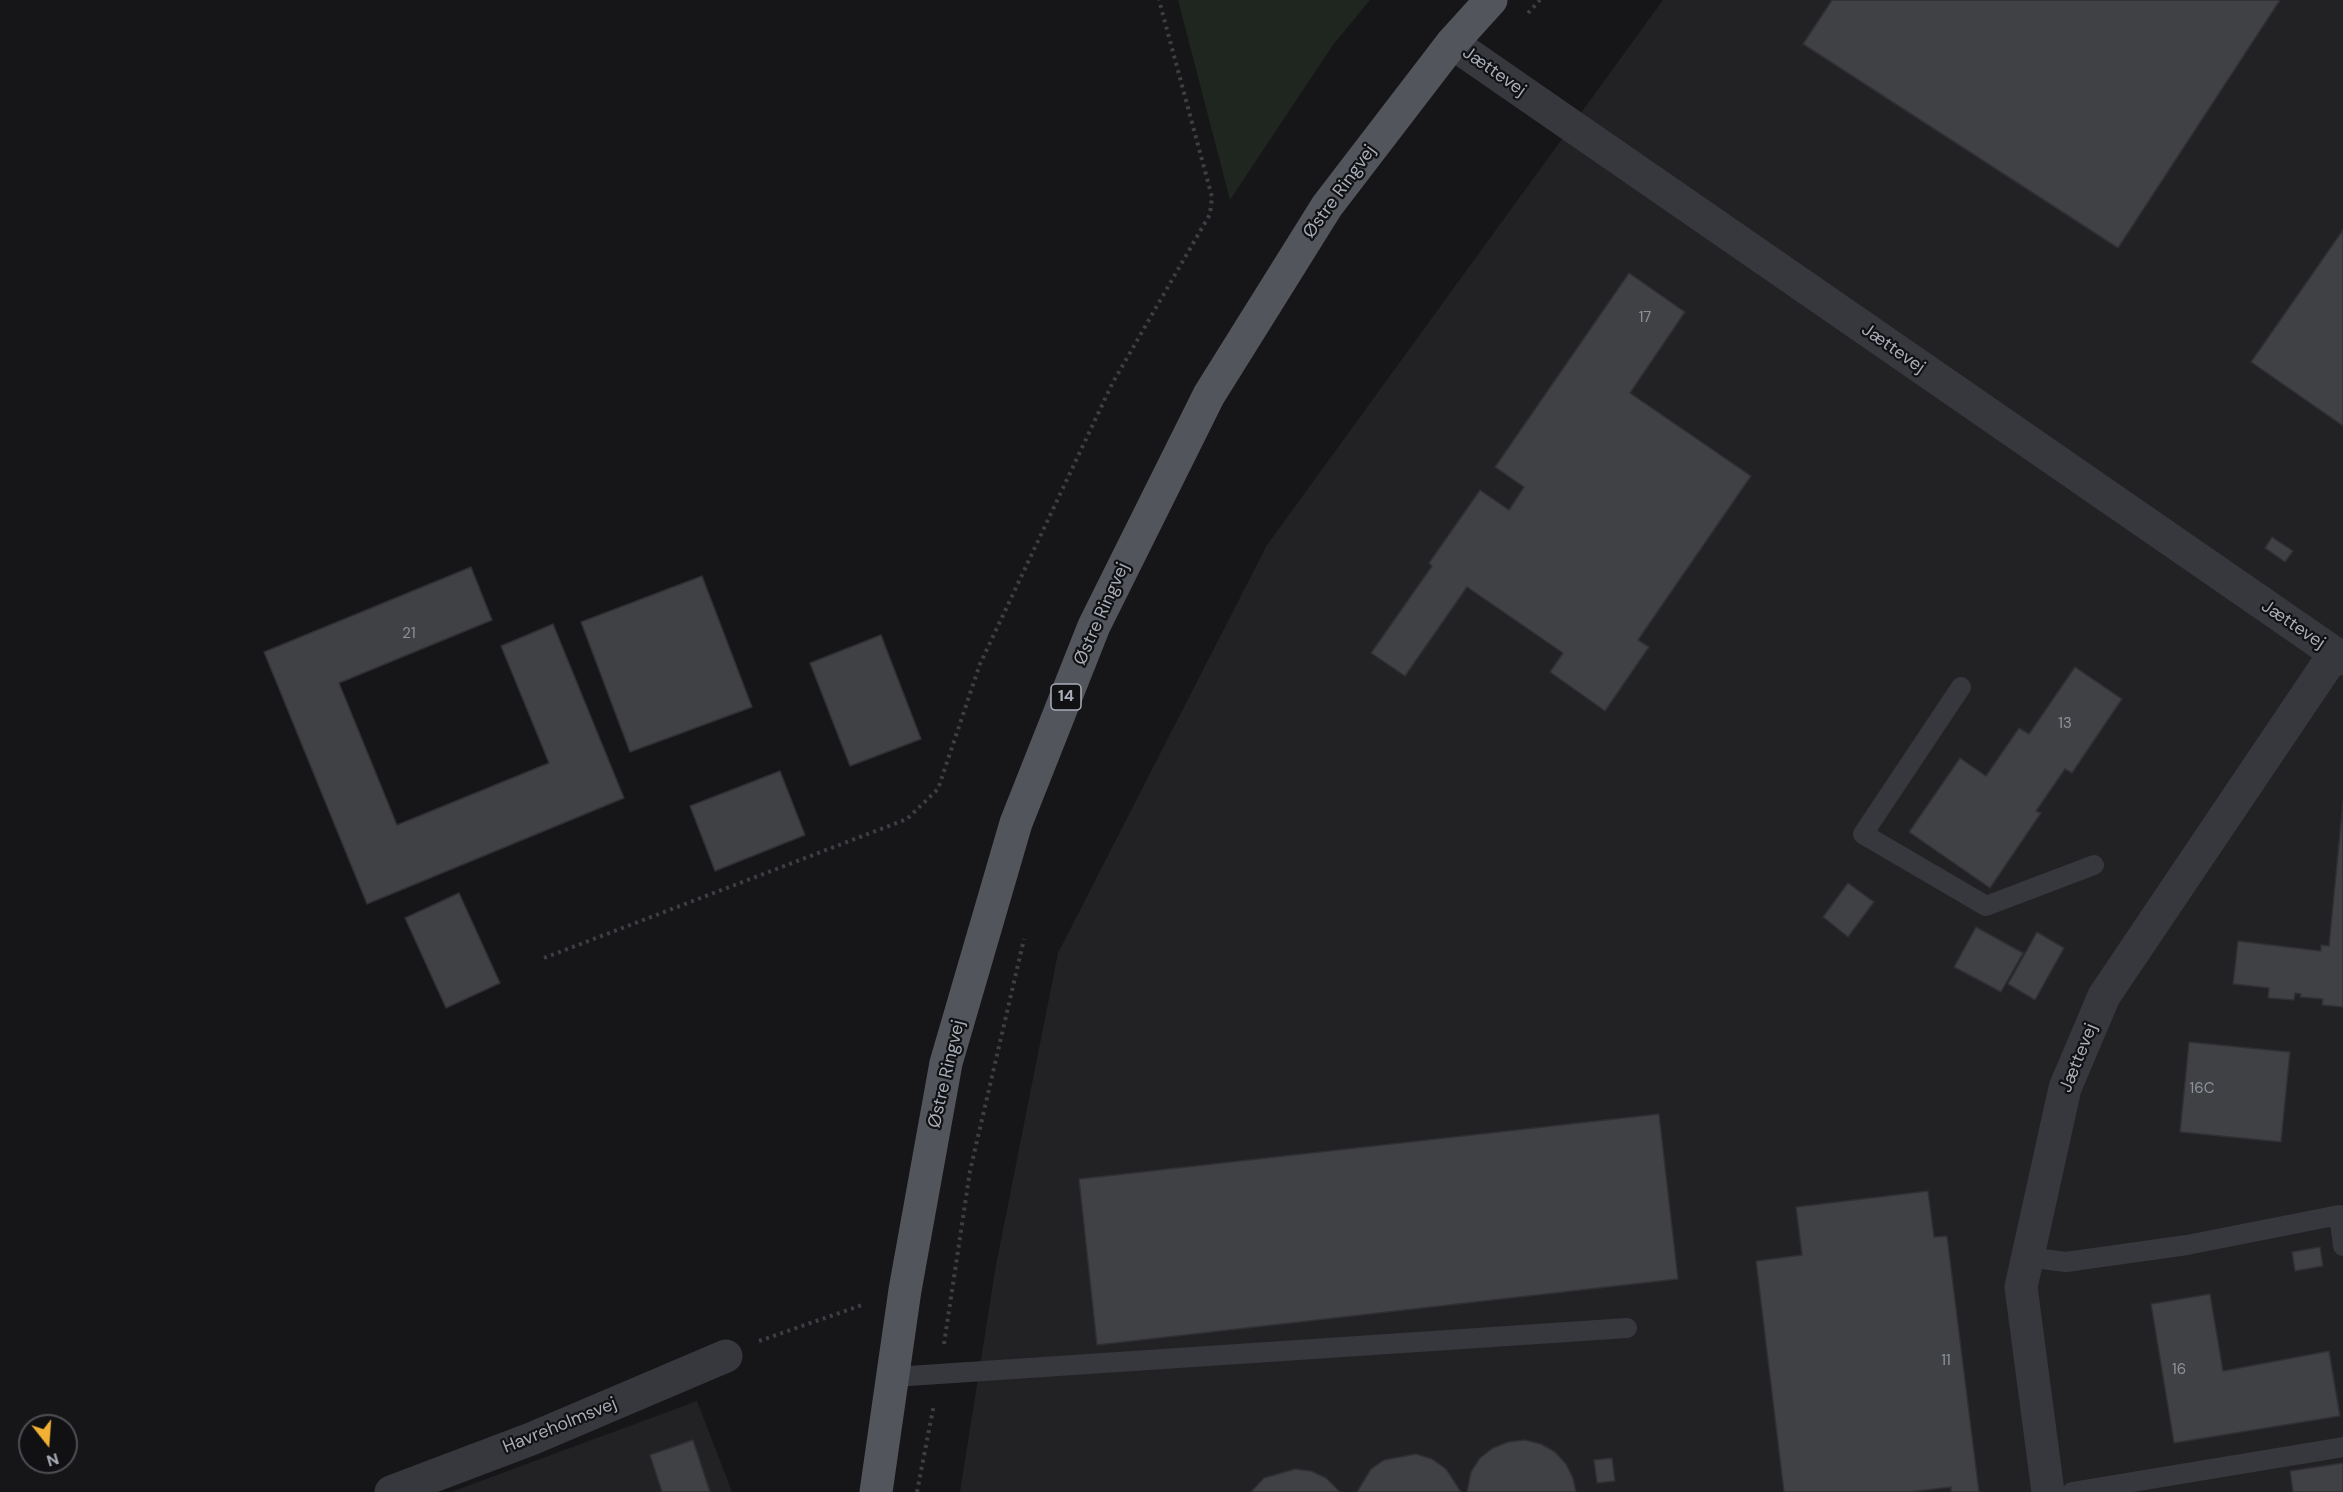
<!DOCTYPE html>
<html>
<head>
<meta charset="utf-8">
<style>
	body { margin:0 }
	#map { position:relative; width:2343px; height:1492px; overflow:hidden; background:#161618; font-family:"DM Sans",sans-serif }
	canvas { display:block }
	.north { position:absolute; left:18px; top:1414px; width:60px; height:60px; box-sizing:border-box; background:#111113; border:2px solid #4d4f55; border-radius:50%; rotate:163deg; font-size:16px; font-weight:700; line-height:24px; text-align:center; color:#a8adb8 }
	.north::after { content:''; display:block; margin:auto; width:21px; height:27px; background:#f2b134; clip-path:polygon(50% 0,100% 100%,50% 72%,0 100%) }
</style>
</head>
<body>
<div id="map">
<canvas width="2343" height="1492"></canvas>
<div class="north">N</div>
</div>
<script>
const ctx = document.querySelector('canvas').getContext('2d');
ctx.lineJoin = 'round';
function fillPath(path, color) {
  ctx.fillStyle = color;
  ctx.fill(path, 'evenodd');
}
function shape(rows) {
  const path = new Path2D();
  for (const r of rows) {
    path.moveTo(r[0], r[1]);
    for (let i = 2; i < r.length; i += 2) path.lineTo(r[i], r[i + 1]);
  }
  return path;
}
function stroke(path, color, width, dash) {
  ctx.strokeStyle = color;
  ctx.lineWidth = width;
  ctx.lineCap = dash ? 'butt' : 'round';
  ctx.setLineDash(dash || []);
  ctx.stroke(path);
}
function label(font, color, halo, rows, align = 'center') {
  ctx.font = font + ' "DM Sans",sans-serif';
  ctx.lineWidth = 4.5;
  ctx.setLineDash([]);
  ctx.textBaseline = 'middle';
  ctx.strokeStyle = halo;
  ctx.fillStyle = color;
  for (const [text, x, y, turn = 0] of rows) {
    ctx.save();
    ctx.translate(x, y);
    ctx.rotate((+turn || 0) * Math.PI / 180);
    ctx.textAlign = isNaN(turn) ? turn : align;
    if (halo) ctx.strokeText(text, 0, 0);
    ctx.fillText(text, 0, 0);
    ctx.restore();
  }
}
fillPath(shape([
	[1663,0,2343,0,2343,1492,960,1492,996,1265,1058,953,1267,545],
	[697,1401,732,1492,451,1492]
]), '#222225');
fillPath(shape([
	[1178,0,1370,0,1333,45,1230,200]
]), '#1e261f');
const building = shape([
	[1832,0,2280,0,2118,248,1803,44,1832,0],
	[2343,230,2343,426,2251,362,2343,230],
	[1629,273,1685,312,1630,393,1751,476,1638,640,1649,647,1605,711,1550,672,1563,653,1467,587,1405,676,1371,653,1432,566,1429,563,1480,490,1509,510,1524,487,1495,467,1629,273],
	[2272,537,2293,551,2285,562,2265,548,2272,537],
	[471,567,492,620,339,683,397,825,549,763,501,646,553,624,624,798,367,904,264,652,471,567],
	[702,576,752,707,630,752,581,622,702,576],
	[881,635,921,739,850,766,810,663,881,635],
	[2075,667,2122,699,2072,773,2065,769,2036,811,2041,813,1990,888,1909,832,1960,758,1986,776,2019,728,2029,734,2075,667],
	[780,771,805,835,715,871,690,806,780,771],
	[2343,802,2343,1007,2322,1005,2323,999,2300,997,2301,994,2295,993,2294,1000,2268,998,2269,988,2233,984,2238,941,2321,951,2321,945,2329,946,2343,802],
	[1848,883,1874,902,1848,937,1823,917,1848,883],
	[459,893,500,983,446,1008,405,918,459,893],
	[1976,927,2023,953,2001,992,1954,967,1976,927],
	[2037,932,2064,948,2035,1000,2008,984,2037,932],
	[2189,1042,2290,1052,2281,1142,2180,1132,2189,1042],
	[1659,1114,1678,1279,1097,1345,1079,1179,1659,1114],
	[1928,1191,1934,1237,1947,1236,1979,1492,1951,1492,1951,1487,1911,1492,1784,1492,1756,1261,1802,1255,1796,1207,1928,1191],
	[2320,1247,2323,1266,2295,1271,2292,1252,2320,1247],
	[2210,1294,2223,1371,2329,1351,2340,1416,2174,1443,2151,1304,2210,1294],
	[693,1440,710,1492,662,1492,650,1455,693,1440],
	[1525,1440,1541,1444,1555,1452,1566,1464,1573,1478,1576,1492,1467,1492,1471,1472,1480,1458,1493,1448,1508,1442,1525,1440],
	[1416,1454,1432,1459,1446,1469,1461,1492,1357,1492,1371,1469,1384,1460,1416,1454],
	[1612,1458,1615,1481,1597,1483,1594,1460,1612,1458],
	[2343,1463,2343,1492,2293,1492,2290,1471,2343,1463],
	[1295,1469,1311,1471,1326,1478,1340,1492,1251,1492,1264,1478,1295,1469]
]);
fillPath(building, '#404145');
stroke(building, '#303034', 1.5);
stroke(shape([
	[1528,13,1540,0],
	[544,958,907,819,938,789,980,664,1112,384,1210,214,1212,197,1159,0],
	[759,1341,865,1304],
	[944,1344,970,1171,1024,939],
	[917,1492,934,1404]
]), '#3d3f44', 4, [3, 4.5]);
stroke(shape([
	[1961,687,1863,834,1986,906,2094,865],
	[2027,1257,2066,1262,2187,1245,2339,1215,2343,1246],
	[894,1377,1627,1328],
	[2072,1492,2343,1447]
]), '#37383d', 20);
stroke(shape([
	[1452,43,2343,659],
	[391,1492,531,1439,726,1356],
	[2048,1492,2021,1287,2065,1088,2104,996,2335,653]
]), '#37383d', 33);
stroke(shape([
	[876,1492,905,1290,946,1063,1016,823,1094,626,1209,395,1327,206,1452,43,1491,0]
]), '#53555c', 33);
label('15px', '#8e929b', null, [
	["17",1645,318],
	["21",409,634],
	["13",2065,724],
	["16C",2202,1089],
	["11",1946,1361],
	["16",2179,1370]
]);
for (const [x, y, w] of [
	[1066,697,30]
]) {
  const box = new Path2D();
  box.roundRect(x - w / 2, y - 13, w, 26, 4.5);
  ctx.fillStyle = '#111113';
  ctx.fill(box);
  stroke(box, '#a8adb8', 1.5);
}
label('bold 16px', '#a8adb8', null, [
	["14",1066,697]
]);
label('18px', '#a8adb8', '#111113', [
	["Jættevej",1494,72,35],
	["Østre Ringvej",1340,192,-54],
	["Jættevej",1893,349,35],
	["Østre Ringvej",1102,614,-66],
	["Jættevej",2293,625,34],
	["Jættevej",2079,1058,-68],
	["Østre Ringvej",947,1074,-77],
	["Havreholmsvej",560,1426,-22]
]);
</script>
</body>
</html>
